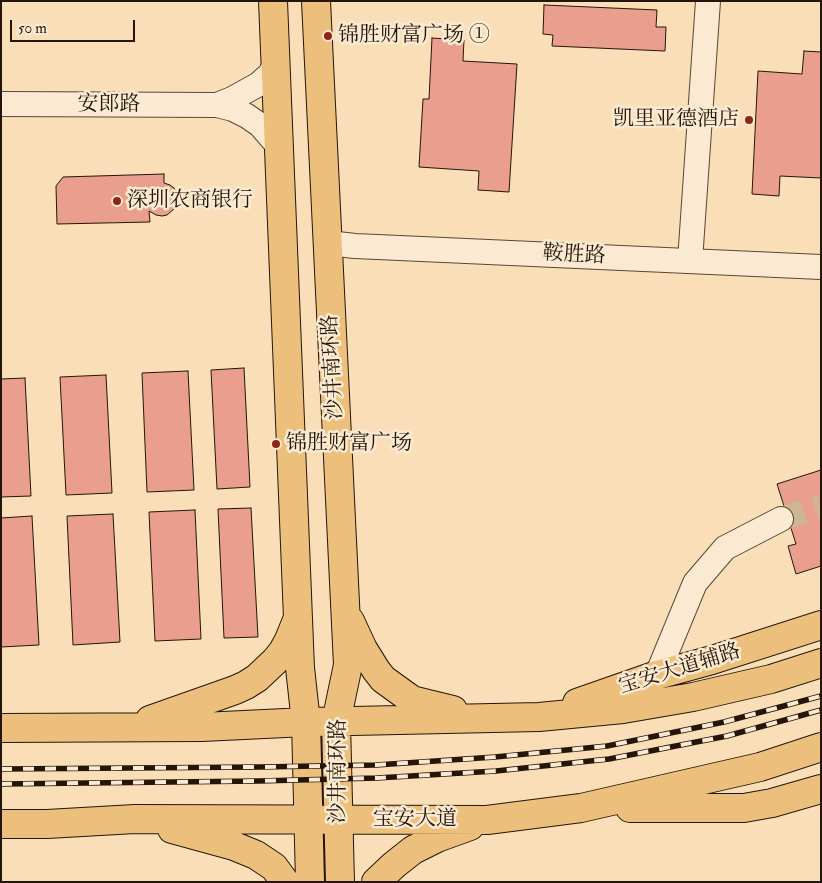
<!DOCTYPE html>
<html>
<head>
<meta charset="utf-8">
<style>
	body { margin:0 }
	#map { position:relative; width:822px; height:883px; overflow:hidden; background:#f9deb8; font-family:"IM FELL Double Pica",serif }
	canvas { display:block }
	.frame { position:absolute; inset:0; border:2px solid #231609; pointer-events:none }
	.scale { position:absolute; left:10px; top:20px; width:125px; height:22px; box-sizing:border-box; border:2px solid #231609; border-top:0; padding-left:6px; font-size:15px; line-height:18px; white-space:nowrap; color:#231609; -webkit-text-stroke:4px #fbead1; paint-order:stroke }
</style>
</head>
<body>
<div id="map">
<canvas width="822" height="883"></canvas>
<div class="frame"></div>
<div class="scale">50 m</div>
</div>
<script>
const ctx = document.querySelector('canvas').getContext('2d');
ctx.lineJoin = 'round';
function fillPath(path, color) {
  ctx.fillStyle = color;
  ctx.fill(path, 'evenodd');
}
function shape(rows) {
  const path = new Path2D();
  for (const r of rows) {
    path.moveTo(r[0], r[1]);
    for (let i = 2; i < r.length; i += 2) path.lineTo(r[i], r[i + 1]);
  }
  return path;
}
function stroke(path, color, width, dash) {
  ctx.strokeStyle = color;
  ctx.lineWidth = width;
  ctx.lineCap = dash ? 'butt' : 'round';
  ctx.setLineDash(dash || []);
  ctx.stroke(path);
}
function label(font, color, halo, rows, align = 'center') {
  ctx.font = font + ' "IM FELL Double Pica","Noto Serif SC",serif';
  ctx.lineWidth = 5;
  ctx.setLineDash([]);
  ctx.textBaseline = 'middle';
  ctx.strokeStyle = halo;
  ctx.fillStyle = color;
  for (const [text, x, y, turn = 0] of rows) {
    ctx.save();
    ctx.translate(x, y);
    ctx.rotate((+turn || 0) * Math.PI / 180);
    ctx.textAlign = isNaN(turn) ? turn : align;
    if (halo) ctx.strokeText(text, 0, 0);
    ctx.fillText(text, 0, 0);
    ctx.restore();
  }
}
const building = shape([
	[544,5,657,10,656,27,666,27,665,51,552,46,553,35,543,34,544,5],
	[432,38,464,40,463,61,517,64,509,192,478,190,479,171,419,167,423,99,429,99,432,38],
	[804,51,821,52,821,178,780,176,779,196,752,194,758,71,802,74,804,51],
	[164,174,164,183,170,185,174,188,178,198,175,208,167,215,162,216,156,215,149,211,150,222,57,224,56,186,63,177,164,174],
	[244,368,250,487,217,489,211,370,244,368],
	[188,371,194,490,147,492,142,373,188,371],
	[106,375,112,493,66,495,60,377,106,375],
	[25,378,31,496,1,497,1,379,25,378],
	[821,470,821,566,796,574,788,546,796,544,777,484,821,470],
	[251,508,258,637,224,638,218,509,251,508],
	[195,510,201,639,155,641,149,512,195,510],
	[113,514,120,642,73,645,67,516,113,514],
	[32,516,39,645,1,647,1,518,32,516]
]);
fillPath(building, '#e99e8e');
stroke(building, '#231609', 1);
stroke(shape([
	[781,519,821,506]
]), '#ceb695', 24, [24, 12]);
const minor = shape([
	[1,104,217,105,233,109,247,116,260,125,279,147],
	[217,105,232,99,259,84,269,75,276,65],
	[328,243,355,246,821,267],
	[690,261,708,1],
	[657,675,695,583,725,548,781,519]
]);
const major = shape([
	[273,1,300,668,306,722,310,882],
	[316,1,348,665,336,722,340,882],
	[350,621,363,649,376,670,383,679,412,700,453,710],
	[577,703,657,675,712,660,821,625],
	[150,720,235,690,246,685,257,678,275,661,283,651,289,640,297,620],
	[1,728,202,727,306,722,539,717,623,709,693,697,771,679,821,663],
	[630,808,744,808,772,803,821,789],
	[1,824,47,824,135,819,487,820,581,808,760,767,821,747],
	[172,829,234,846,256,855,274,867,285,882],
	[376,882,394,865,413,850,437,838,470,826]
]);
stroke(minor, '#584835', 26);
stroke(major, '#231609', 30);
stroke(minor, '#fbead1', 24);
stroke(major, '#ecbf7c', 28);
const rail = shape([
	[1,769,259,767,376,765,495,757,607,746,724,722,821,696],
	[1,784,259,781,377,778,496,771,609,759,727,736,821,710]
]);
stroke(rail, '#231609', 5.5);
stroke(rail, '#fbead1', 4, [11]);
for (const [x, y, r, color] of [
	[328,36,5,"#8f2418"],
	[749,120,5,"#8f2418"],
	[117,201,5,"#8f2418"],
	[276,444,5,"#8f2418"]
]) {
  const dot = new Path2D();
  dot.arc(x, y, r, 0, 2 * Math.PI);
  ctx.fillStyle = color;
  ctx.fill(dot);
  stroke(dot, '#fbead1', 2);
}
label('21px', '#231609', '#fbead1', [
	["锦胜财富广场 ①",338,36],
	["凯里亚德酒店",739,120,"right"],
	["深圳农商银行",127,201],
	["锦胜财富广场",286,444]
], 'left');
label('21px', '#231609', '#fbead1', [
	["安郎路",109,105],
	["鞍胜路",574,256,3],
	["沙井南环路",334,367,-93],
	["宝安大道辅路",680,670,-17],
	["沙井南环路",339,771,-90],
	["宝安大道",415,820]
]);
</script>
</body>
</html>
